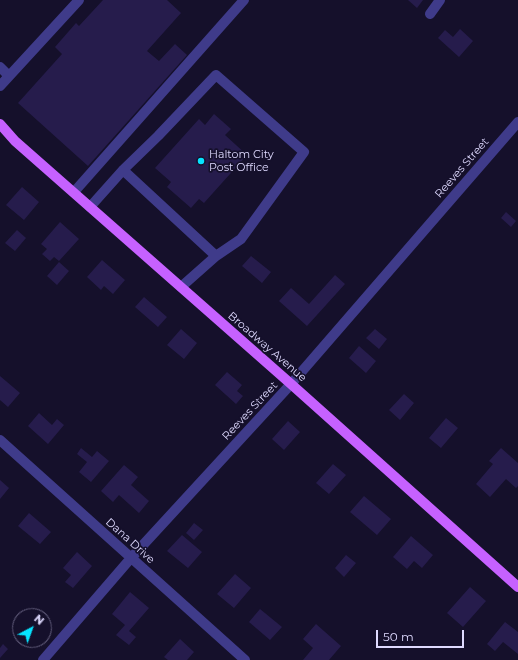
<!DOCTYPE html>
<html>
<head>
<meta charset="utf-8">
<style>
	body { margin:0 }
	#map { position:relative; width:518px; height:660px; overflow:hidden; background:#15102b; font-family:Montserrat,sans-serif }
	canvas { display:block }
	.north { position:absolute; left:12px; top:608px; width:40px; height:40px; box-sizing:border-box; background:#15102b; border:1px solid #666180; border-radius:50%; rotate:41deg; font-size:11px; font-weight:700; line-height:16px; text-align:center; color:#dfdaff }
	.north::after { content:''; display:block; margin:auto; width:14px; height:18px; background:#06e3ff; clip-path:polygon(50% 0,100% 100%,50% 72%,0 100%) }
	.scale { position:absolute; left:376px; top:630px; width:88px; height:18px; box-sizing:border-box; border:2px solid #dfdaff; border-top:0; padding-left:5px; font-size:12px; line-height:14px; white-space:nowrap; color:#dfdaff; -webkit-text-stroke:3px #15102b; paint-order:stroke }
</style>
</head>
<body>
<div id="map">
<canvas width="518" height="660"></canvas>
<div class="north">N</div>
<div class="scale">50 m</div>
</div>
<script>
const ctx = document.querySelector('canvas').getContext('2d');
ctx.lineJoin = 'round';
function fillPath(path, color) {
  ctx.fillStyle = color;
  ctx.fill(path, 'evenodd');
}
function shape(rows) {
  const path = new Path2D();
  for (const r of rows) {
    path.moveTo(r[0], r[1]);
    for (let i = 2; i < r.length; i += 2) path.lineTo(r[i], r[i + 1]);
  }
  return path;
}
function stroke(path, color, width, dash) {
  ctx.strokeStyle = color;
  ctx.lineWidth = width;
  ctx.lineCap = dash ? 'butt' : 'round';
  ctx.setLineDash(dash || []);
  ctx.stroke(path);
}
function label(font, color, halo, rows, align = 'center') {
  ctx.font = font + ' Montserrat,sans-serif';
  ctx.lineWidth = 3.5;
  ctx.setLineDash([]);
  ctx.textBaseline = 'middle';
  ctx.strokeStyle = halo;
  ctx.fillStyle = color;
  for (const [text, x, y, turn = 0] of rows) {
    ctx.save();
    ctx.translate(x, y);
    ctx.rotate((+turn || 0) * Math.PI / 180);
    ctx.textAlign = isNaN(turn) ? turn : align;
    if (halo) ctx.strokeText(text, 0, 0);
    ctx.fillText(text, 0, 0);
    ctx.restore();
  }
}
fillPath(shape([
	[103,0,167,0,181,13,147,51,159,61,175,44,187,55,88,166,18,103,62,54,55,47,76,23,79,26],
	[408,0,423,0,417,8],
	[460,29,473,41,459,57,438,38,445,30,453,37],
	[214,114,231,129,225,135,247,155,204,203,199,199,191,208,167,187,171,182,155,168,199,119,205,125],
	[22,187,39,202,24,220,6,205],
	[506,212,516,221,511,227,501,218],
	[60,222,79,239,59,261,54,257,50,261,42,254,47,249,41,244],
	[17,230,26,238,15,251,5,243],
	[251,256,271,272,262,283,242,266],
	[102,260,125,280,113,294,104,286,101,290,87,277],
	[59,262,69,271,57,285,47,276],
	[335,275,345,284,307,326,279,301,291,288,309,304],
	[144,297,167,317,158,327,135,307],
	[181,329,197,343,184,359,167,345],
	[375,329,387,339,379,349,366,338],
	[359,346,376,361,366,373,349,358],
	[227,372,242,385,237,391,243,396,236,404,215,385],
	[0,376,20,393,8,407,0,400],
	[404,394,414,403,400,420,389,410],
	[39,413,52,425,57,419,64,425,48,444,28,426],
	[446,418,458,428,441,448,429,438],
	[288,421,300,432,284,450,272,439],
	[81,448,92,457,97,451,109,461,91,482,79,472,87,462,77,454],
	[501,448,518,463,518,486,516,488,506,479,490,497,476,484,493,464,489,461],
	[333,464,346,475,329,494,316,483],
	[124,465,138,477,131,485,149,501,139,513,119,495,113,502,101,491],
	[0,480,9,488,0,499],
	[364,496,391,519,377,535,350,512],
	[29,513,51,532,40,544,18,526],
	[194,523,203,530,194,540,186,533],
	[182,535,202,552,188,568,167,551],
	[411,536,433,555,422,568,414,561,407,569,393,557],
	[77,552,92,566,73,588,65,582,71,575,63,568],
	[346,555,356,563,344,577,335,568],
	[235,574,251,588,234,608,217,594],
	[470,587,486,601,463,627,447,613],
	[130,592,149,608,129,631,136,637,129,645,116,635,125,625,112,614],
	[260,609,282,627,270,640,249,622],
	[505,622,518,632,518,654,503,642,495,651,487,644],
	[316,624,341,646,329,660,303,660,313,648,303,639],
	[180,639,194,652,187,660,168,660,164,657],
	[3,644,8,649,0,658,0,648]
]), '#261c4c');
stroke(shape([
	[430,14,440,0],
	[0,67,9,76],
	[0,86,79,0],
	[123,170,216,256],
	[74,192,244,0],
	[90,207,123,170,158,136,216,75,304,152,241,239,216,256,181,287],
	[0,440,245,660],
	[43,660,131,558,291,384,518,122]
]), '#3f3b8a', 10);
stroke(shape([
	[0,124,15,141,291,384,518,587]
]), '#c661ff', 10);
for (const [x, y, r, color] of [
	[201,161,4,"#06e3ff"]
]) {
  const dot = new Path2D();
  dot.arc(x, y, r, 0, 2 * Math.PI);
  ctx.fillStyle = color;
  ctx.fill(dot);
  stroke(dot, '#15102b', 1.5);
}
label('11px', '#dfdaff', '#15102b', [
	["Haltom City",209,155],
	["Post Office",209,168]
], 'left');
label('11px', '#dfdaff', '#15102b', [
	["Reeves Street",462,168,-49],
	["Broadway Avenue",267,347,41],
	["Reeves Street",250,411,-47],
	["Dana Drive",130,541,42]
]);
</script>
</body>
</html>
